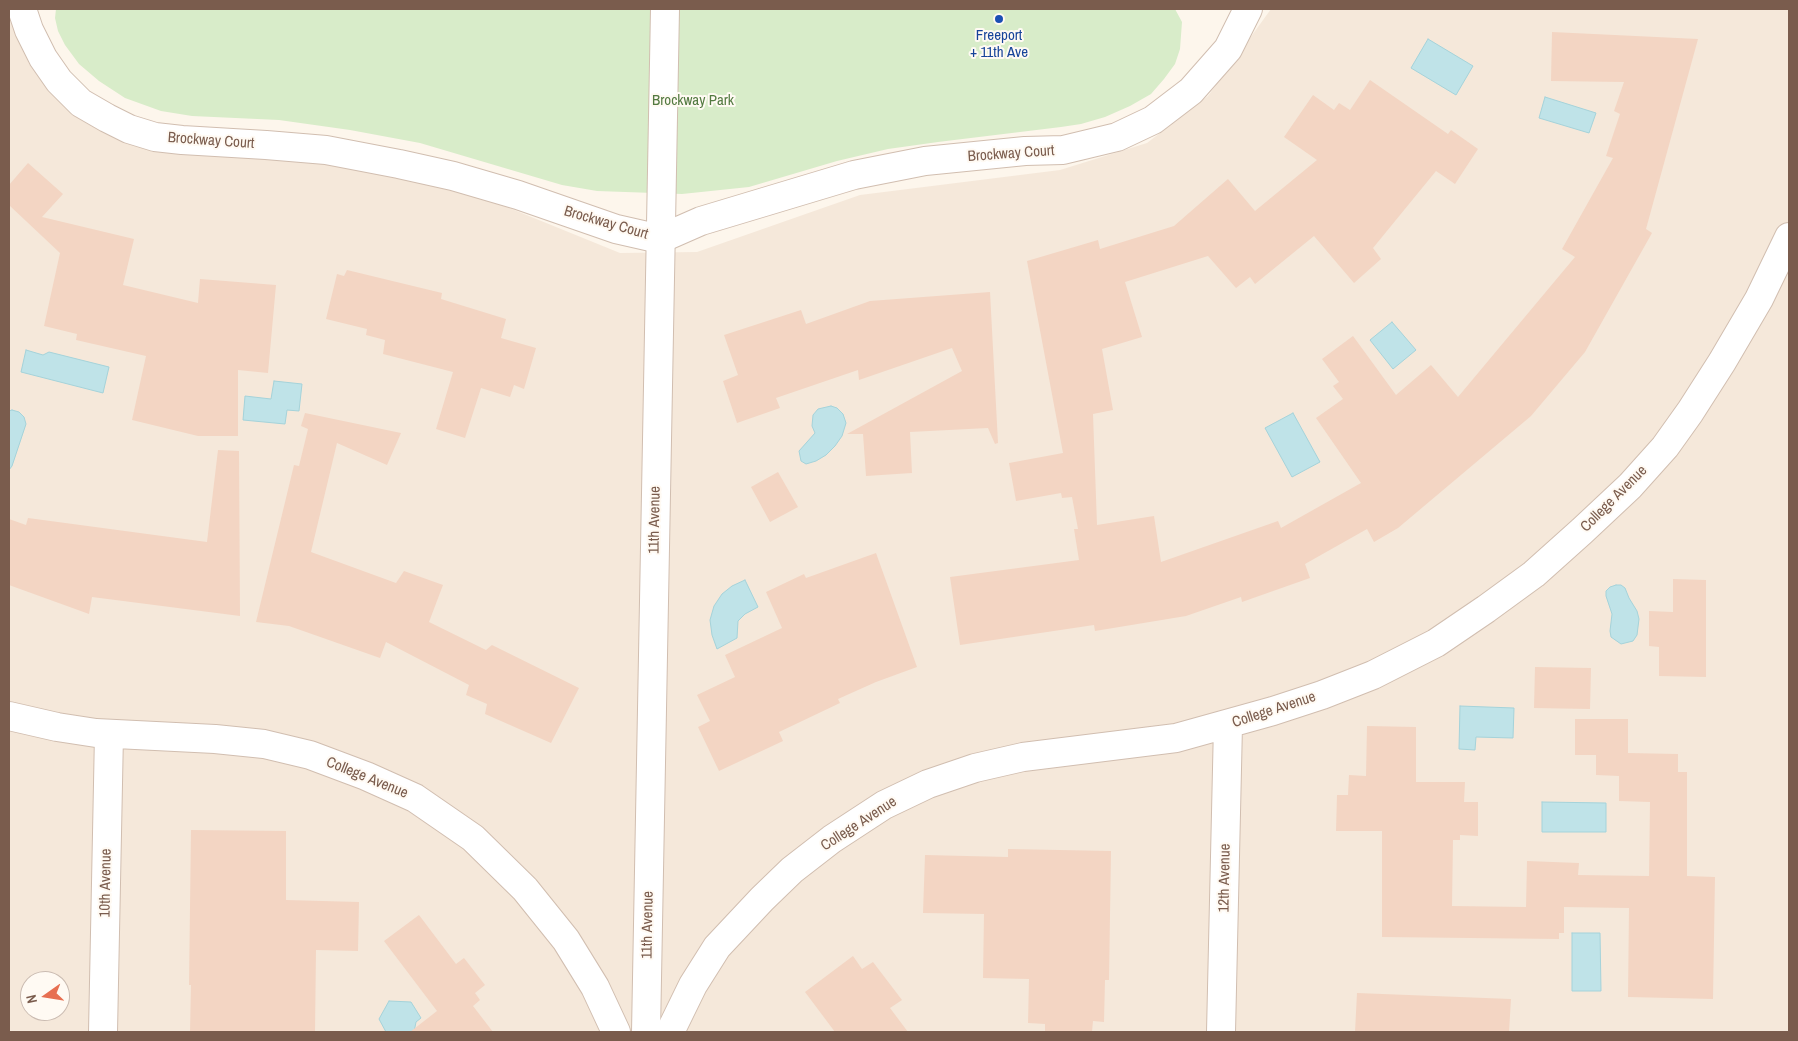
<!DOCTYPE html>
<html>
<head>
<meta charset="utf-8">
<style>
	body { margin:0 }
	#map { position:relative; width:1798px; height:1041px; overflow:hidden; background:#fdf6ec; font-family:"Archivo Narrow",sans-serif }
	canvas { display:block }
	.frame { position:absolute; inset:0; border:10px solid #7a5c4d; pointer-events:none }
	.north { position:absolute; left:20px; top:971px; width:50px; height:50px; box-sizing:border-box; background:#fffaf3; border:1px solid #cabbb1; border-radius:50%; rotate:257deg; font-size:14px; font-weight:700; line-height:20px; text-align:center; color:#7a5c4d }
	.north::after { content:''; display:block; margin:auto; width:18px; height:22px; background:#e76f51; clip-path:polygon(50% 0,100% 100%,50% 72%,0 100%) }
</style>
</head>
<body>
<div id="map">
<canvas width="1798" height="1041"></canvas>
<div class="frame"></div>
<div class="north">N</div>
</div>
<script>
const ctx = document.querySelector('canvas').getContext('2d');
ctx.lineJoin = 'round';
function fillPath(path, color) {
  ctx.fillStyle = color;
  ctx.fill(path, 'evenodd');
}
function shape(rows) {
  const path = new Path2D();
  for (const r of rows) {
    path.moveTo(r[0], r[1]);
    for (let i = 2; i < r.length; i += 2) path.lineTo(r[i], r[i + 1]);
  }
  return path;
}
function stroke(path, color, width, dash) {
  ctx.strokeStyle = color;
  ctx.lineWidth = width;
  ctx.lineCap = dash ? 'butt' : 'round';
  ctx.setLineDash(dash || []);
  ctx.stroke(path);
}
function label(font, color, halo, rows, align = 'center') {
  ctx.font = font + ' "Archivo Narrow",sans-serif';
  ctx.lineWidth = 4;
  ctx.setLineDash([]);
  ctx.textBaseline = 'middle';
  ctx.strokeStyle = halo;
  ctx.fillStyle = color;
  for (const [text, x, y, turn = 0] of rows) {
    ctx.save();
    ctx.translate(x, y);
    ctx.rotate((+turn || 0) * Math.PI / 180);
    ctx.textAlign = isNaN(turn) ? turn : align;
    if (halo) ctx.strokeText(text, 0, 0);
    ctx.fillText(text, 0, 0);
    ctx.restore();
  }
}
fillPath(shape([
	[9,9,11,9,29,64,88,124,162,150,294,156,465,190,620,253,697,252,860,195,1060,170,1147,143,1208,96,1271,9,1789,9,1789,1032,9,1032],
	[30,981,60,981,60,1011,30,1011]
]), '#f5e8da');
fillPath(shape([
	[56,9,1175,9,1182,22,1180,49,1175,64,1164,79,1151,94,1130,106,1105,117,1081,124,1061,127,938,142,888,149,837,161,749,187,682,194,597,191,562,185,420,143,350,130,279,120,192,116,161,111,125,98,99,81,79,64,65,45,58,31,55,18]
]), '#d8ecc9');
const water = shape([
	[1428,39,1473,66,1456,95,1411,68,1428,39],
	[1545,97,1596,113,1589,133,1539,118,1545,97],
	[1392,322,1416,350,1393,369,1370,340,1392,322],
	[26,350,43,355,49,352,109,367,103,393,21,372,26,350],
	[274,381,302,384,299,411,287,410,285,424,243,420,245,396,271,399,274,381],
	[831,406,837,408,843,414,846,423,842,436,835,446,826,455,816,461,806,464,801,461,799,451,815,433,812,426,813,415,818,409,831,406],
	[12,410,19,412,24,417,26,424,12,466,9,470,9,411,12,410],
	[1293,413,1320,462,1292,477,1265,428,1293,413],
	[745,580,758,607,745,614,738,621,737,638,717,649,712,635,710,620,714,606,722,594,732,586,745,580],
	[1616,585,1621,585,1625,588,1629,598,1637,611,1639,619,1637,635,1633,641,1621,644,1611,637,1610,631,1612,614,1606,596,1606,591,1610,587,1616,585],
	[1460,706,1514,708,1513,738,1476,737,1475,750,1459,749,1460,706],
	[1542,802,1606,803,1606,832,1542,832,1542,802],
	[1572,933,1600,933,1601,991,1572,991,1572,933],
	[389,1001,411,1002,421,1018,416,1022,414,1032,386,1032,379,1019,389,1001]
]);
fillPath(water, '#bfe3e8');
stroke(water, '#a5d3da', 1);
fillPath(shape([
	[1552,32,1698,39,1646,229,1652,233,1585,352,1531,416,1398,528,1374,542,1367,529,1305,564,1310,578,1242,602,1241,597,1186,616,1095,631,1094,625,960,645,950,577,1079,560,1074,529,1078,529,1072,497,1062,498,1061,493,1016,501,1009,463,1063,453,1027,261,1098,240,1100,249,1174,226,1228,179,1255,211,1317,160,1284,137,1313,95,1334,110,1339,103,1350,110,1370,80,1448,134,1451,130,1478,149,1455,184,1436,171,1373,248,1381,259,1354,283,1314,236,1255,284,1250,277,1236,288,1208,256,1125,282,1142,337,1102,349,1113,410,1093,414,1097,525,1154,516,1161,562,1278,521,1281,528,1361,483,1316,418,1343,399,1333,386,1339,382,1322,359,1353,336,1396,395,1431,365,1458,397,1575,257,1562,249,1613,158,1606,156,1620,114,1614,111,1624,82,1551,81],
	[28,163,63,194,42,217,134,239,123,285,198,303,200,279,276,285,268,373,238,370,238,436,198,436,132,420,146,356,76,340,77,334,44,326,60,253,9,205,9,185],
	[347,270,442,293,441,299,506,319,501,338,536,348,524,389,514,385,510,397,481,388,465,438,436,429,453,372,383,354,385,340,366,335,367,329,326,319,337,274,344,276],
	[990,292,998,443,995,444,988,428,910,432,912,473,866,476,863,434,847,434,962,371,952,348,859,380,858,370,776,398,780,408,737,423,723,381,738,375,724,335,801,310,806,324,870,301],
	[305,413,401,433,387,465,337,443,311,552,396,583,404,571,443,585,429,622,486,650,492,645,579,688,551,743,485,714,487,704,466,695,469,685,386,642,380,658,289,626,256,622,294,465,299,466,308,429,301,426],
	[218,450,239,451,240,616,92,597,89,614,9,585,9,519,26,525,28,518,207,542],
	[778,472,798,507,770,522,751,487],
	[876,553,917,667,876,682,838,699,840,703,779,732,783,741,719,771,698,727,710,721,697,695,735,677,725,655,782,628,766,592,804,574,806,578],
	[1673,579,1706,580,1706,677,1659,676,1659,647,1649,646,1649,611,1673,612],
	[1535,667,1591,668,1590,709,1534,708],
	[1575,719,1628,719,1628,753,1678,754,1678,772,1687,772,1687,876,1715,877,1713,999,1628,997,1629,908,1564,907,1564,933,1559,933,1559,939,1382,937,1382,831,1336,831,1337,795,1348,795,1349,775,1366,776,1367,726,1416,727,1416,782,1465,782,1464,802,1478,802,1478,836,1460,835,1460,840,1453,840,1452,906,1526,907,1527,861,1579,863,1578,875,1649,876,1650,802,1619,801,1619,776,1596,775,1596,755,1575,755],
	[191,830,286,831,286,900,359,902,358,951,316,950,315,1032,190,1032,191,985,189,985],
	[1008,849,1111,851,1109,980,1105,980,1104,1022,1093,1021,1092,1032,1045,1032,1045,1024,1028,1023,1029,979,983,978,984,914,923,913,925,855,1008,857],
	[419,915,456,964,464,958,485,985,475,993,480,1000,473,1006,493,1032,410,1032,437,1011,384,941],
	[853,956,862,969,873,962,902,1000,890,1008,908,1032,835,1032,805,992],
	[1357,993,1511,999,1509,1032,1355,1032]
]), '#f3d5c3');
const minor = shape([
	[22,9,29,30,43,58,59,81,81,103,107,118,129,129,155,137,182,140,266,145,326,150,399,164,453,176,518,195,616,229,660,239,701,221,854,175,925,161,1025,151,1063,150,1117,137,1153,120,1191,91,1228,49,1248,9],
	[9,716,57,727,96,733,215,739,264,744,310,755,366,776,415,798,473,838,525,889,566,940,595,987,616,1032],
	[103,1032,109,734],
	[670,1032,693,985,717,947,762,899,792,870,832,839,884,805,928,784,975,768,1023,757,1176,738,1273,711,1322,695,1373,675,1436,643,1486,609,1534,574,1582,531,1630,486,1665,447,1690,412,1722,362,1759,299,1789,237],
	[1221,1032,1228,725]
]);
const tertiary = shape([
	[646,1032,665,9]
]);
stroke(minor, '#d1beb0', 30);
stroke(tertiary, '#d1beb0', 30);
stroke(minor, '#fff', 28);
stroke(tertiary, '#fff', 28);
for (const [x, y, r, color] of [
	[999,19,5,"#1a4fb4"]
]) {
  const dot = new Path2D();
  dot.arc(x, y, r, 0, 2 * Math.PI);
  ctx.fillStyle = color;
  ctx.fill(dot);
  stroke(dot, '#fffaf3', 2);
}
label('15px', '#164399', '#fffaf3', [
	["Freeport",999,36],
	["+ 11th Ave",999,53]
]);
label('15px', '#537a41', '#fffaf3', [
	["Brockway Park",693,101]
]);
label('15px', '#7a5c4d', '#fffaf3', [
	["Brockway Court",211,141,4],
	["Brockway Court",1011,154,-4],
	["Brockway Court",606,223,16],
	["College Avenue",1614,499,-45],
	["11th Avenue",655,520,-89],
	["College Avenue",1274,710,-18],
	["College Avenue",367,778,22],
	["College Avenue",859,824,-33],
	["12th Avenue",1225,878,-89],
	["10th Avenue",106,883,-89],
	["11th Avenue",648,925,-89]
]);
</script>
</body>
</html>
